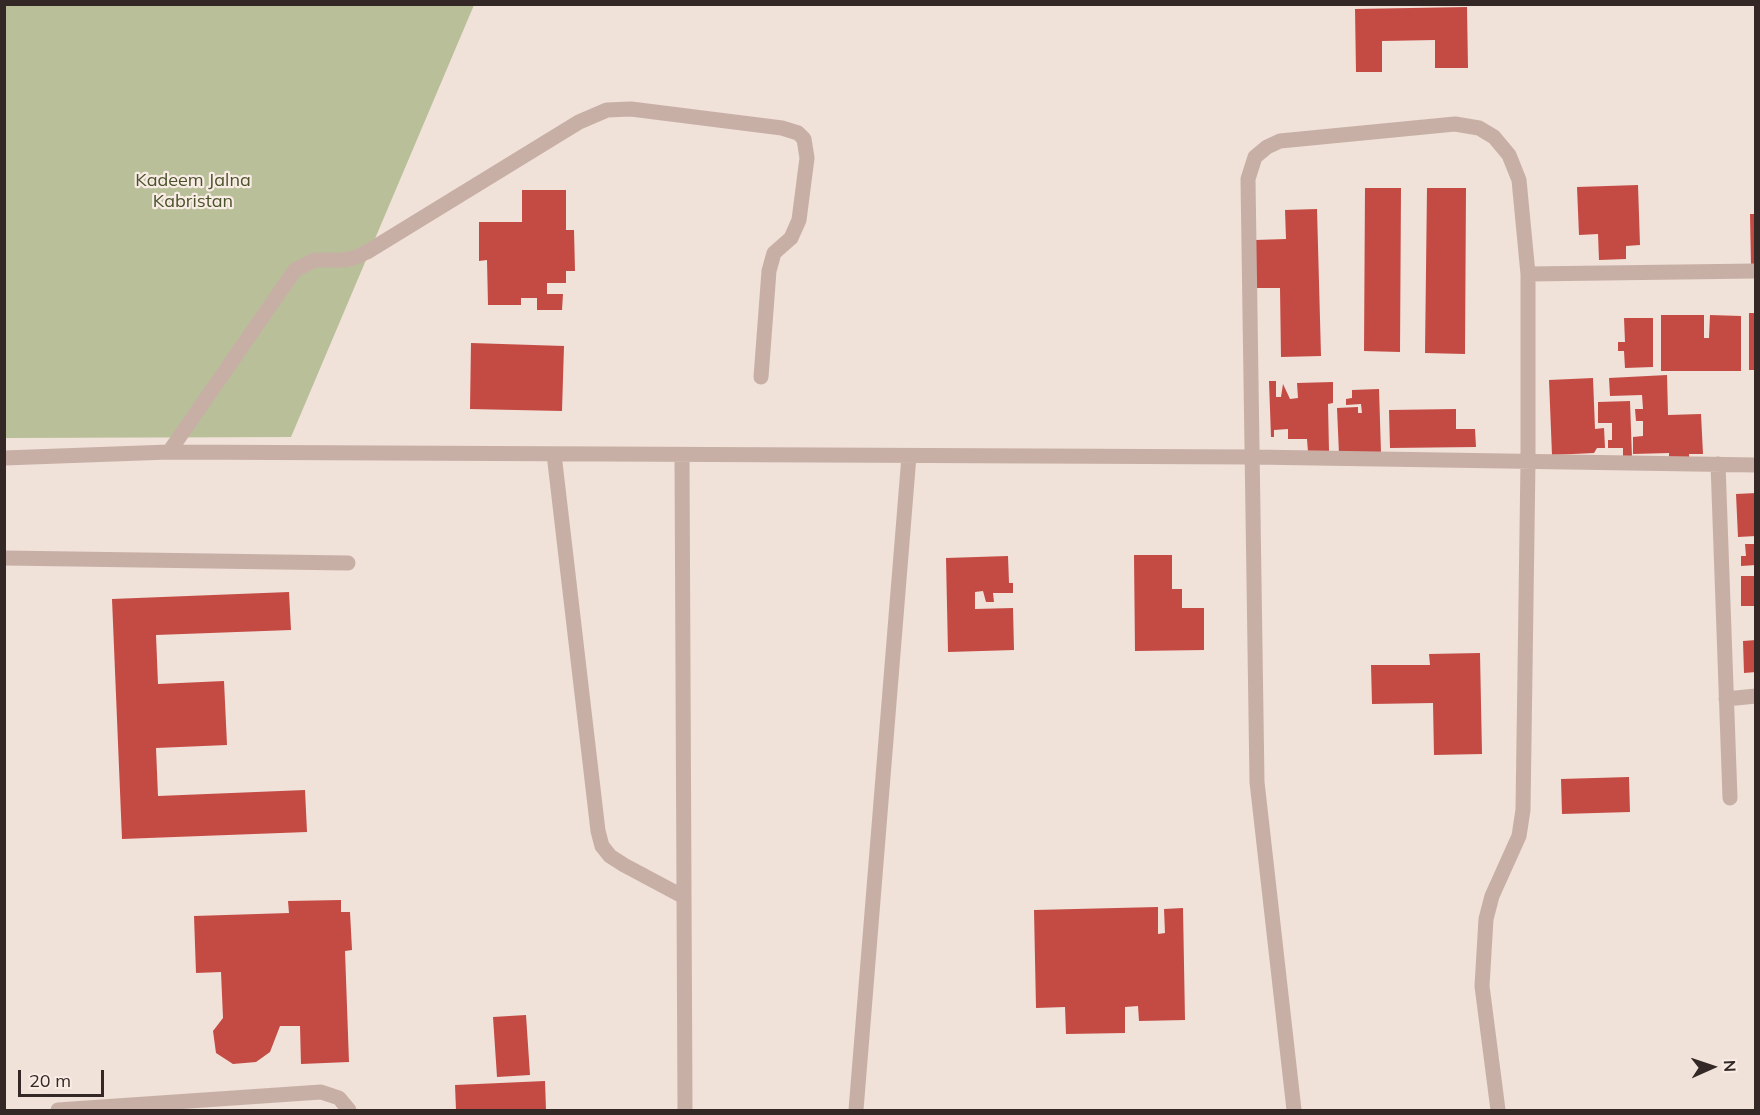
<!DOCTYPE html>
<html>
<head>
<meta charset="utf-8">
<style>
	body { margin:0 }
	#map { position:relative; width:1760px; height:1115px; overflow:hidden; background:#f0e1d9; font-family:Mulish,sans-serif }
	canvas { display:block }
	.frame { position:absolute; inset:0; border:6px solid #342826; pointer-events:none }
	.north { position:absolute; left:1682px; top:1037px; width:60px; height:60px; -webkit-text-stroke:4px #f8ece5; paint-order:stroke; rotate:87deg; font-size:16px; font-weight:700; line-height:24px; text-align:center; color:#342826 }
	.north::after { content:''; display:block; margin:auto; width:21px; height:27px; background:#342826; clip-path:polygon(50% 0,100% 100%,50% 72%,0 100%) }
	.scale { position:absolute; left:18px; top:1070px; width:86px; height:27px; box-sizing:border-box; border:3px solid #342826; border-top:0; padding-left:8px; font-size:18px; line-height:21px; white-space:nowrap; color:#342826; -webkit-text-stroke:4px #f8ece5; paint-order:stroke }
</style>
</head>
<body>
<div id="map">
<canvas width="1760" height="1115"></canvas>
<div class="frame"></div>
<div class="north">N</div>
<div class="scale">20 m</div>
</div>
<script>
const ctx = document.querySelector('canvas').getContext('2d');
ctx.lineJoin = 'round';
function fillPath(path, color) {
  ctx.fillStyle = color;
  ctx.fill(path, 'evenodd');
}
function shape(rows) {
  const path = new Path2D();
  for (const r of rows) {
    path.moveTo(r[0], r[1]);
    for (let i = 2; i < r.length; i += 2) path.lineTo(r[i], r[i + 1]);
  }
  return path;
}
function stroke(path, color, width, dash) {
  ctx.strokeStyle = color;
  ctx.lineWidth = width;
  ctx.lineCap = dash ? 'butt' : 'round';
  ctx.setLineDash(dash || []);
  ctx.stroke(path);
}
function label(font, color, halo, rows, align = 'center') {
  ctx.font = font + ' Mulish,sans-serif';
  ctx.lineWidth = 4.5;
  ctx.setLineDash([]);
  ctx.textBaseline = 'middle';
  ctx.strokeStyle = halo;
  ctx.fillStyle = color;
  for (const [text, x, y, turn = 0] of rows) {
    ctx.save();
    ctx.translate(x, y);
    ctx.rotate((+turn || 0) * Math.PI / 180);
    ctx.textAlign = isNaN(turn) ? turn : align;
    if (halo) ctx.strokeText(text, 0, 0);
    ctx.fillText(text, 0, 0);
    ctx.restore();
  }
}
fillPath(shape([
	[4,5,474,5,291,437,5,438]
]), '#b9bf99');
fillPath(shape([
	[1467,7,1468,68,1435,68,1435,40,1382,41,1382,72,1356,72,1355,9],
	[1638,185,1640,245,1626,246,1626,259,1599,260,1598,234,1579,235,1577,187],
	[1365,188,1401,188,1400,352,1364,351],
	[1427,188,1466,188,1465,354,1425,353],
	[522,190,566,190,566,230,574,230,575,271,566,271,566,283,547,283,547,294,563,294,562,310,537,310,537,298,521,298,521,305,488,305,487,260,479,261,479,222,522,222],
	[1317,209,1321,356,1281,357,1280,288,1256,288,1255,240,1286,239,1285,210],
	[1750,214,1756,214,1756,265,1751,265],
	[1749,313,1756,313,1756,370,1749,370],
	[1661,315,1704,315,1704,338,1709,338,1710,315,1741,316,1741,371,1661,371],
	[1624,318,1653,318,1653,367,1625,368,1624,351,1618,351,1618,342,1625,342],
	[471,343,564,346,562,411,470,409],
	[1667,375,1668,415,1701,414,1703,454,1689,454,1689,460,1669,461,1669,453,1633,454,1633,437,1643,436,1643,421,1636,421,1635,409,1643,409,1642,395,1610,396,1609,378],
	[1593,378,1595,429,1604,428,1605,448,1597,448,1594,453,1552,455,1549,380],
	[1269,381,1276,381,1276,397,1281,397,1283,384,1290,399,1298,398,1297,383,1333,382,1333,403,1328,404,1329,451,1308,452,1307,439,1288,439,1288,429,1274,430,1274,437,1271,437],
	[1379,389,1381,453,1339,454,1337,408,1358,407,1358,413,1362,413,1361,404,1346,405,1346,399,1352,398,1352,390],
	[1630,401,1632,458,1623,458,1623,448,1608,448,1608,440,1612,440,1612,423,1598,423,1598,402],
	[1456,409,1456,429,1475,429,1476,447,1390,448,1389,410],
	[1756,493,1756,536,1738,537,1736,494],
	[1745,544,1756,544,1756,565,1741,566,1741,556,1746,556],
	[1134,555,1172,555,1172,589,1182,589,1182,608,1204,608,1204,650,1135,651],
	[1008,556,1009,583,1013,583,1013,593,993,593,994,602,986,602,983,591,975,592,975,609,1013,608,1014,650,948,652,946,558],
	[1741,576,1756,576,1756,606,1741,606],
	[289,592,291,630,156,635,158,684,224,681,227,745,156,748,158,796,305,790,307,832,122,839,112,599],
	[1756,640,1756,672,1744,673,1743,641],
	[1480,653,1482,754,1434,755,1433,703,1372,704,1371,665,1430,665,1429,654],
	[1629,777,1630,812,1562,814,1561,779],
	[341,900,341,912,350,912,352,950,345,951,349,1062,301,1064,300,1026,280,1026,270,1052,256,1062,233,1064,216,1053,213,1031,223,1018,221,972,196,973,194,916,289,913,288,901],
	[1158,907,1158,934,1165,933,1164,909,1183,908,1185,1020,1139,1021,1138,1006,1125,1007,1125,1033,1066,1034,1065,1007,1036,1008,1034,910],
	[526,1015,530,1075,497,1077,493,1017],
	[545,1081,546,1110,456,1110,455,1085]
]), '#c44b44');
stroke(shape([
	[1528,274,1756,271],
	[169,452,295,270,315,260,343,260,354,258,367,252,579,122,607,110,631,109,782,128,798,133,804,139,807,158,799,220,791,238,774,253,769,271,761,377],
	[554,454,598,831,602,846,610,856,624,865,684,897],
	[682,455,685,1110],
	[4,458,169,452,1253,457,1756,465],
	[1718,464,1730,798],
	[4,558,348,563],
	[1726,699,1756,696],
	[58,1110,321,1092,339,1098,349,1110],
	[856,1110,909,456],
	[1294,1110,1257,782,1248,179,1255,157,1267,147,1280,141,1455,124,1479,128,1494,137,1509,155,1519,180,1528,274,1528,461,1523,810,1519,836,1492,896,1486,919,1482,986,1498,1110]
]), '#c8afa5', 15);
label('18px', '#4a522a', '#f8ece5', [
	["Kadeem Jalna",193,181],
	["Kabristan",193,202]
]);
</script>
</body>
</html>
